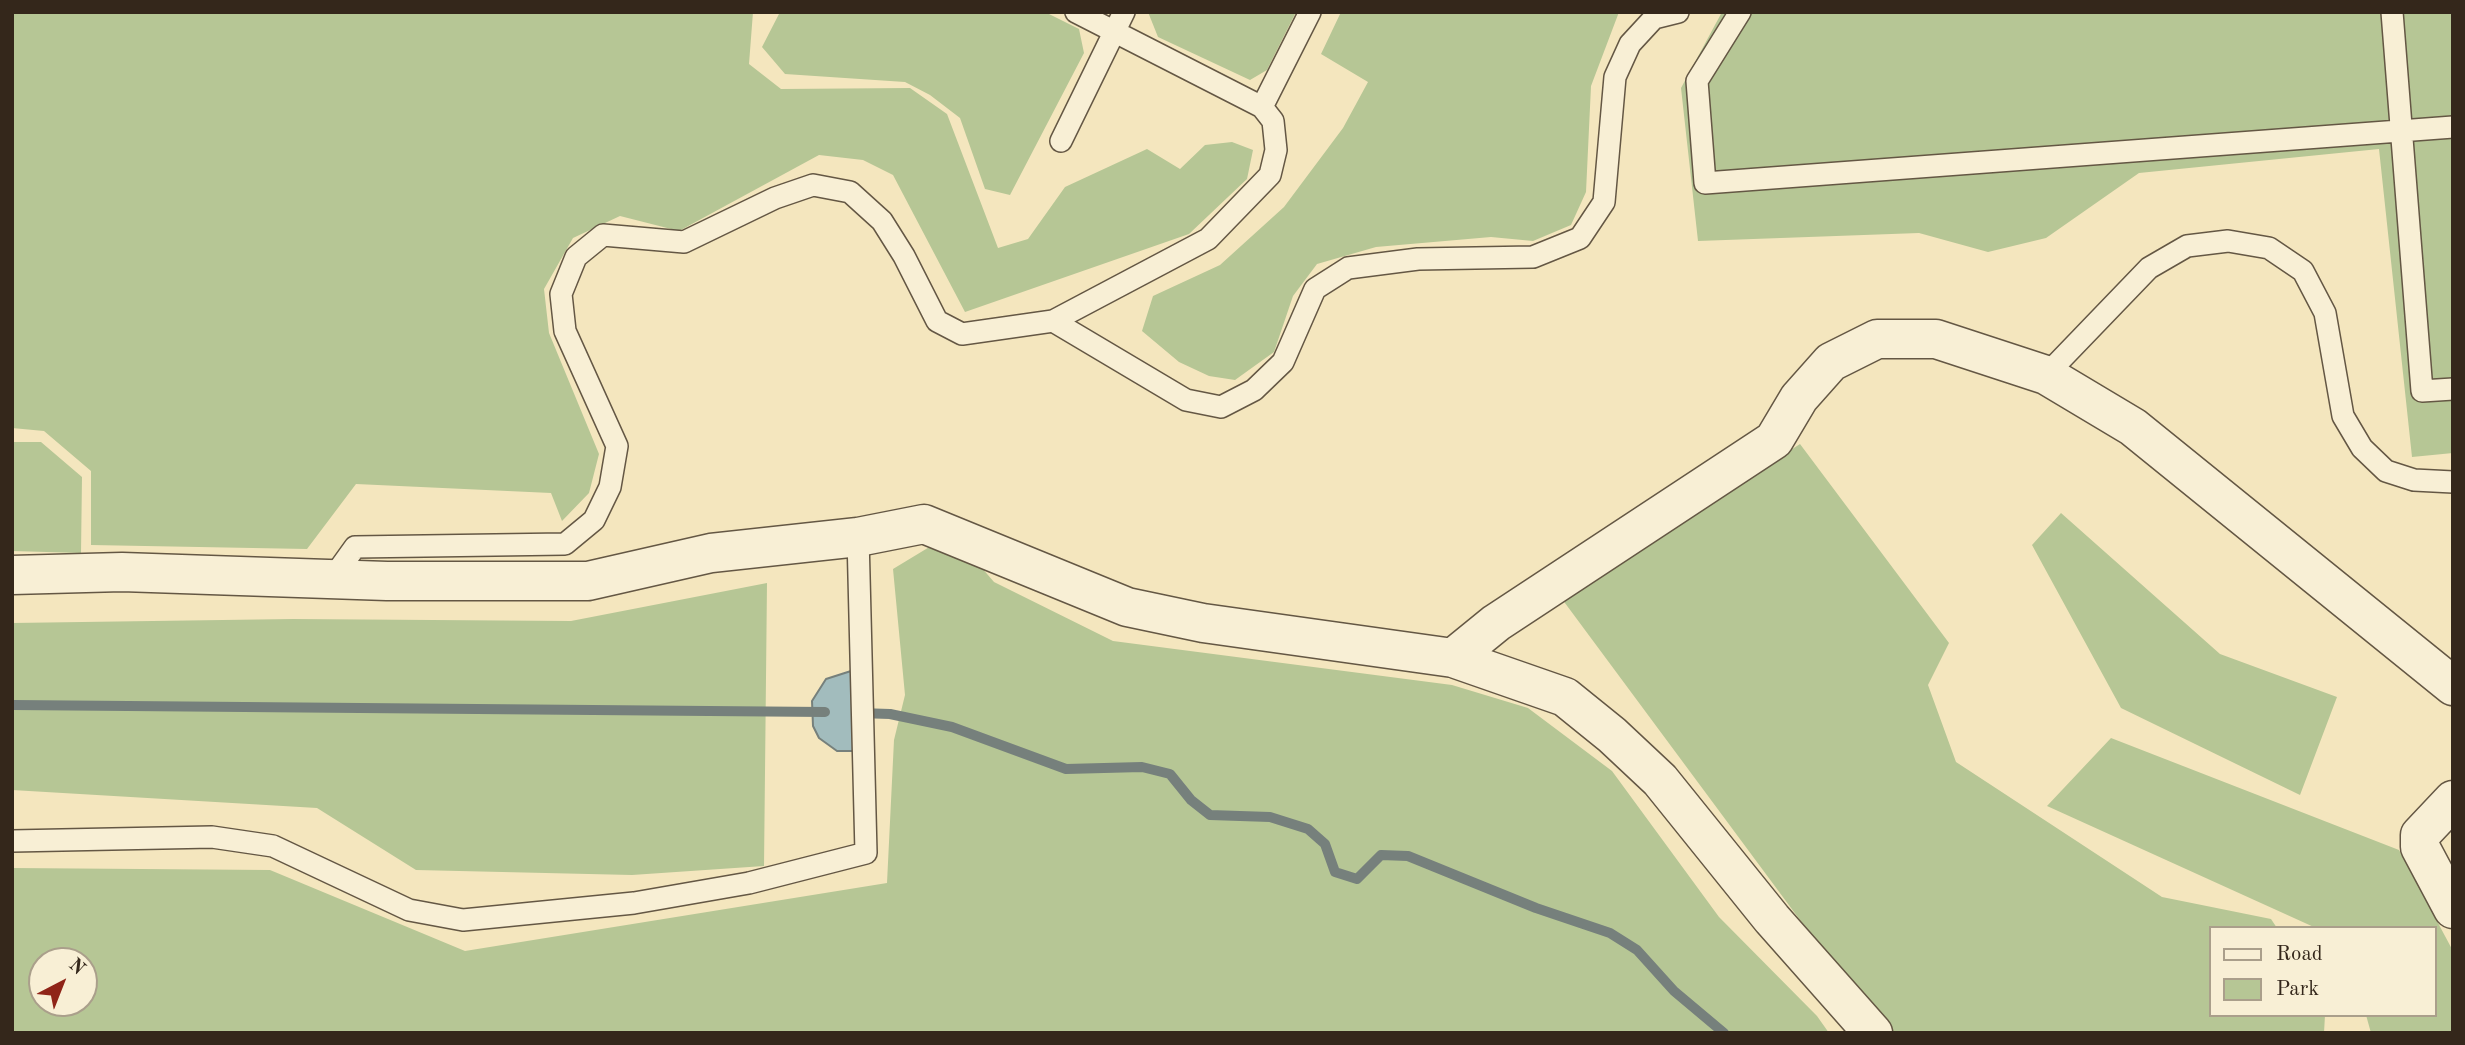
<!DOCTYPE html>
<html>
<head>
<meta charset="utf-8">
<style>
	body { margin:0 }
	#map { position:relative; width:2465px; height:1045px; overflow:hidden; background:#f4e6be; font-family:"Old Standard TT",serif }
	canvas { display:block }
	.frame { position:absolute; inset:0; border:14px solid #34271b; pointer-events:none }
	.legend { position:absolute; left:2209px; top:926px; width:228px; height:91px; box-sizing:border-box; background:#f8efd5; border:2px solid #aa9f8b; margin:0; padding:9px 12px; list-style:none; font-size:21px; color:#34271b }
	.legend li { display:flex; align-items:center; gap:14px; height:35px }
	.legend b { width:35px; border:2px solid #aa9f8b }
	.north { position:absolute; left:28px; top:947px; width:70px; height:70px; box-sizing:border-box; background:#f8efd5; border:2px solid #aa9f8b; border-radius:50%; rotate:42deg; font-size:19px; font-weight:700; line-height:28px; text-align:center; color:#34271b }
	.north::after { content:''; display:block; margin:auto; width:24px; height:32px; background:#8f2418; clip-path:polygon(50% 0,100% 100%,50% 72%,0 100%) }
</style>
</head>
<body>
<div id="map">
<canvas width="2465" height="1045"></canvas>
<div class="frame"></div>
<ul class="legend">
<li><b style="height:9px;background:#f8efd5"></b>Road</li>
<li><b style="height:19px;background:#b6c695"></b>Park</li>
</ul>
<div class="north">N</div>
</div>
<script>
const ctx = document.querySelector('canvas').getContext('2d');
ctx.lineJoin = 'round';
function fillPath(path, color) {
  ctx.fillStyle = color;
  ctx.fill(path, 'evenodd');
}
function shape(rows) {
  const path = new Path2D();
  for (const r of rows) {
    path.moveTo(r[0], r[1]);
    for (let i = 2; i < r.length; i += 2) path.lineTo(r[i], r[i + 1]);
  }
  return path;
}
function stroke(path, color, width, dash) {
  ctx.strokeStyle = color;
  ctx.lineWidth = width;
  ctx.lineCap = dash ? 'butt' : 'round';
  ctx.setLineDash(dash || []);
  ctx.stroke(path);
}
fillPath(shape([
	[12,12,753,12,749,64,781,89,910,88,947,114,998,248,1028,239,1065,187,1147,149,1180,169,1205,145,1232,142,1253,150,1247,179,1189,234,965,312,893,175,863,160,819,155,679,231,620,216,573,238,544,289,549,333,599,454,589,493,562,521,551,493,356,484,307,549,91,545,91,471,44,431,12,428],
	[780,12,1045,12,1079,29,1084,53,1010,195,985,189,960,118,930,95,905,82,785,74,762,47],
	[1148,12,1296,12,1267,70,1250,80,1158,37],
	[1341,12,1619,12,1591,86,1586,192,1571,225,1533,241,1491,237,1376,247,1317,264,1293,296,1274,352,1235,380,1209,376,1179,362,1142,331,1153,296,1220,265,1284,207,1343,128,1368,82,1321,54],
	[1722,12,2453,12,2453,453,2412,457,2379,149,2139,173,2046,238,1988,252,1919,233,1698,241,1681,88],
	[12,442,41,442,82,477,81,553,12,551],
	[1800,444,1949,643,1928,685,1956,762,2162,897,2271,919,2277,928,2211,928,2211,1015,2325,1015,2324,1033,1892,1033,1817,943,1562,599],
	[2061,513,2220,654,2337,697,2300,795,2121,708,2032,545],
	[931,546,975,560,994,582,1113,641,1452,685,1528,708,1612,771,1719,917,1817,1016,1829,1033,12,1033,12,868,270,870,465,951,887,883,894,740,905,695,893,569],
	[42,961,84,961,84,1003,42,1003],
	[767,583,764,866,632,875,416,870,317,808,12,790,12,623,293,619,571,621],
	[2111,738,2399,850,2453,951,2453,1033,2371,1033,2366,1015,2435,1015,2435,928,2316,928,2047,806]
]), '#b6c695');
const water = shape([
	[851,671,854,751,837,751,819,738,813,726,812,701,826,679,851,671]
]);
fillPath(water, '#a2bcbd');
stroke(water, '#76807c', 2);
stroke(shape([
	[12,705,825,712],
	[859,713,890,714,952,727,1066,769,1142,767,1170,774,1191,800,1210,815,1270,817,1308,829,1325,844,1335,872,1357,879,1381,855,1408,856,1536,908,1610,933,1637,950,1674,991,1724,1033]
]), '#76807c', 10);
const lane = shape([
	[1740,12,1697,81,1705,183,2453,127],
	[2392,12,2422,391,2453,389],
	[1262,107,1310,12],
	[1061,141,1124,12],
	[1053,321,1208,239,1270,175,1276,150,1273,121,1262,107,1076,12],
	[2046,375,2149,268,2187,246,2228,241,2269,248,2303,271,2325,313,2343,416,2362,448,2386,471,2414,480,2453,482],
	[332,579,355,547,565,544,594,520,610,487,617,446,565,331,561,294,576,257,603,235,684,242,775,198,813,185,850,192,882,221,904,256,937,321,962,334,1053,321,1186,400,1221,407,1254,390,1283,362,1315,289,1348,268,1418,259,1533,257,1580,238,1604,202,1615,77,1630,44,1654,18,1678,12],
	[12,841,212,837,273,846,409,910,463,920,634,903,749,883,866,853,858,537]
]);
const street = shape([
	[12,575,122,572,387,581,588,581,711,553,858,537,924,524,1127,607,1203,623,1453,658,1565,697,1612,735,1660,780,1772,919,1873,1033],
	[1453,658,1496,623,1774,440,1799,398,1831,362,1877,339,1936,339,2046,375,2133,427,2453,686],
	[2453,800,2420,835,2420,847,2453,909]
]);
stroke(lane, '#645744', 24);
stroke(street, '#645744', 41);
stroke(lane, '#f8efd5', 21);
stroke(street, '#f8efd5', 38);
</script>
</body>
</html>
